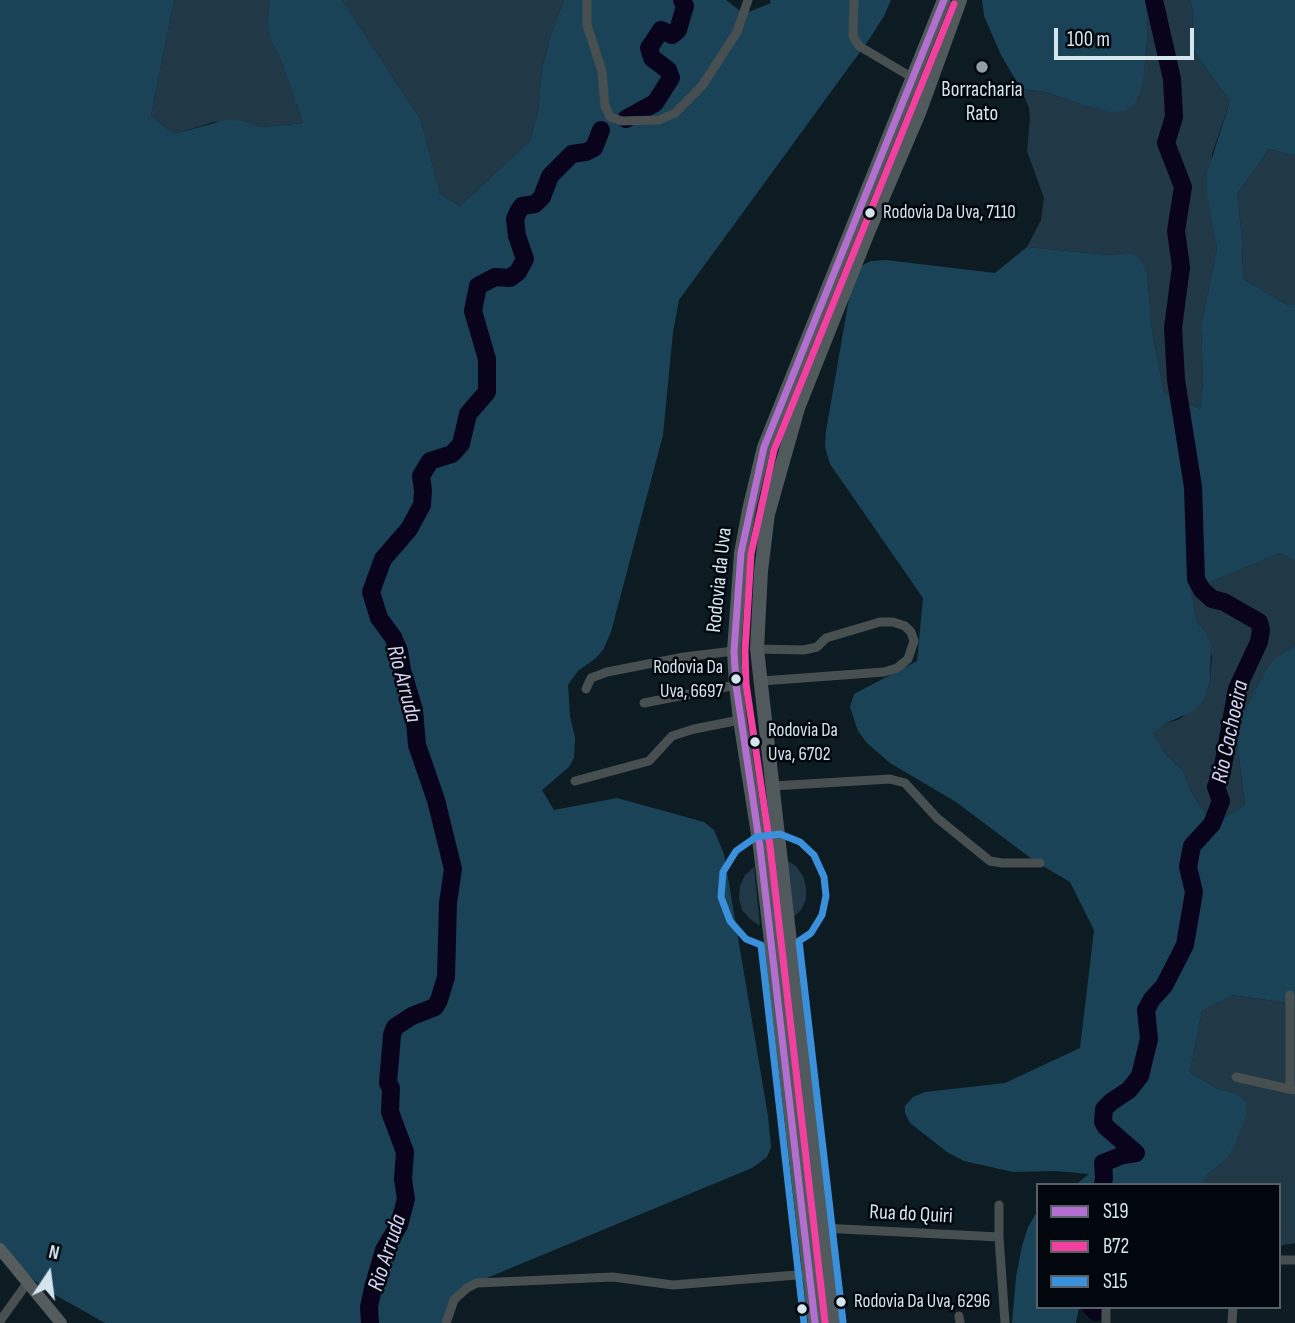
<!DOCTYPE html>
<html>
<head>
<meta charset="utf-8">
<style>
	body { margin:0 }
	#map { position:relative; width:1295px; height:1323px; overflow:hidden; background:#0d1b23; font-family:"Sofia Sans Condensed",sans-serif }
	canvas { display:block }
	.legend { position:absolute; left:1036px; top:1183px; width:245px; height:126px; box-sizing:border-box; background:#01070d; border:2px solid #566067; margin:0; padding:9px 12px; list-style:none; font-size:21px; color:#d5e5ee }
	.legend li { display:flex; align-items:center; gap:14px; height:35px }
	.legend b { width:35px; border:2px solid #566067 }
	.north { position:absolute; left:14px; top:1239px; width:70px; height:70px; -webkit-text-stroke:5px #01070d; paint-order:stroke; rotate:13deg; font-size:19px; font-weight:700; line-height:28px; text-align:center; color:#d5e5ee }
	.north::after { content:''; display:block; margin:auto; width:24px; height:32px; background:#d5e5ee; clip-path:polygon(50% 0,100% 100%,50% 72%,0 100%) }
	.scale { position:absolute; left:1054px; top:28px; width:140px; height:32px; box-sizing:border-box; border:4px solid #d5e5ee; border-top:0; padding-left:9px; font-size:21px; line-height:24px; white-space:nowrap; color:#d5e5ee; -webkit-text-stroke:5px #01070d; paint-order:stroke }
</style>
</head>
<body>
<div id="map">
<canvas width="1295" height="1323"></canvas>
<ul class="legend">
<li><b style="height:9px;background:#b36fd0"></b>S19</li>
<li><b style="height:9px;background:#f240a1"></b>B72</li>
<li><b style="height:9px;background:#3a90db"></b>S15</li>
</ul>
<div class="north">N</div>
<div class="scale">100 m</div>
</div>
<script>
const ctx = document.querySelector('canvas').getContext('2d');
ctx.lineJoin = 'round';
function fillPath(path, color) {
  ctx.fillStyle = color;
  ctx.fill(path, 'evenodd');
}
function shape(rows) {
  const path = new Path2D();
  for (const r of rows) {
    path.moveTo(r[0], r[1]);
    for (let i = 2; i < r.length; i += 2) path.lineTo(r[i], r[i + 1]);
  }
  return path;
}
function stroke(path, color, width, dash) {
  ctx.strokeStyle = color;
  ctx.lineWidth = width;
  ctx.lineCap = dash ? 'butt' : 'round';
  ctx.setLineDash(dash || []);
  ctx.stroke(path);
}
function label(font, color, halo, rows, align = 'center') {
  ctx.font = font + ' "Sofia Sans Condensed",sans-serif';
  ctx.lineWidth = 5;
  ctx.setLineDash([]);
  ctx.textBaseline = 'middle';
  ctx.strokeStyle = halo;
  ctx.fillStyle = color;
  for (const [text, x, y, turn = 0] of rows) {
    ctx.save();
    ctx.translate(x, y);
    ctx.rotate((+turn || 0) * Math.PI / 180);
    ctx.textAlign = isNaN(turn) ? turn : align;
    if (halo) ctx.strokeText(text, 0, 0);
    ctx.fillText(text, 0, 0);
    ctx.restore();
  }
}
fillPath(shape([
	[174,0,270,0,267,27,271,40,281,60,303,123,261,127,243,121,214,122,174,134,151,116],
	[342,0,564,0,551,34,542,69,538,112,530,141,460,206,440,194,421,120],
	[1146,0,1190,0,1193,11,1192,41,1195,53,1230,101,1212,154,1214,226,1217,248,1201,327,1203,381,1200,409,1164,393,1152,330,1147,273,1128,253,1109,255,1027,247,1041,220,1044,198,1027,151,1030,119,1029,108,1021,89,1046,92,1080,104,1144,73,1148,31],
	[1269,149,1295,156,1295,305,1288,305,1243,279,1242,238,1237,194],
	[1280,553,1295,561,1295,646,1278,656,1239,722,1236,734,1245,805,1213,825,1193,795,1183,771,1164,752,1151,733,1164,724,1180,719,1206,696,1210,682,1212,657,1206,632,1196,621,1191,590],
	[786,860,796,866,803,876,806,887,806,899,801,910,792,918],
	[754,867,760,926,750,919,742,910,739,898,740,886,745,875],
	[1231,995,1295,1004,1295,1243,1279,1246,1279,1185,1202,1185,1207,1175,1226,1159,1234,1093,1216,1088,1190,1072,1202,1011]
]), '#213947');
fillPath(shape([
	[0,0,174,0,151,116,174,134,226,120,243,121,261,127,303,123,281,60,271,40,267,27,270,0,342,0,421,120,440,194,460,206,530,141,538,112,542,69,551,34,564,0,726,0,744,14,771,3,770,0,891,0,884,16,868,41,679,300,673,332,663,435,611,632,603,650,596,658,578,671,568,685,570,716,575,738,574,758,569,767,542,790,554,810,617,798,704,822,714,830,724,854,768,1116,771,1147,767,1157,752,1168,470,1285,459,1294,450,1323,105,1323,57,1296,35,1281,0,1246],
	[982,0,1146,0,1148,31,1144,73,1141,90,1135,103,1125,111,1111,112,1080,104,1046,92,1021,89,1001,55,984,16],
	[1190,0,1295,0,1295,156,1269,149,1237,194,1242,238,1243,279,1288,305,1295,305,1295,561,1280,553,1191,590,1196,621,1206,632,1211,645,1210,681,1206,696,1194,711,1164,724,1152,733,1164,752,1183,771,1193,795,1213,825,1245,805,1236,734,1239,722,1269,666,1278,656,1295,646,1295,1004,1232,995,1202,1011,1190,1072,1216,1088,1234,1093,1246,1102,1246,1116,1234,1146,1226,1159,1207,1175,1202,1185,1075,1185,1089,1174,1055,1171,1013,1172,964,1161,947,1152,910,1123,905,1113,905,1106,913,1097,925,1092,1005,1083,1080,1048,1094,930,1070,882,1036,862,956,802,890,763,867,743,858,731,850,707,854,694,917,661,923,598,830,464,825,447,826,431,848,304,854,280,861,266,871,261,886,260,995,273,1027,247,1109,255,1128,253,1138,257,1147,273,1152,330,1164,393,1200,409,1203,381,1201,327,1217,248,1207,192,1207,174,1230,101,1195,53,1192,41,1193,11],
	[1038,1210,1038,1307,1079,1307,1076,1323,1012,1323,1016,1277,1022,1246,1028,1227]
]), '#1b4358');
stroke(shape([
	[626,119,655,103,671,78,668,70,652,58,649,48,661,30,672,35,678,30,685,6,682,0],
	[1103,1185,1104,1177,1103,1163,1123,1155,1136,1153,1106,1127,1103,1122,1104,1109,1111,1102,1129,1090,1140,1076,1149,1039,1146,1010,1152,999,1164,986,1185,945,1194,892,1188,867,1192,846,1212,824,1221,801,1216,787,1222,771,1237,689,1259,642,1261,630,1259,622,1224,602,1212,599,1202,590,1196,579,1193,487,1176,380,1173,328,1181,267,1176,231,1183,187,1166,143,1174,117,1172,79,1154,0],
	[1091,1307,1096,1312],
	[370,1323,369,1307,373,1288,384,1250,399,1225,406,1199,403,1179,405,1152,390,1112,391,1088,388,1083,392,1035,395,1027,412,1016,435,1007,439,1000,446,977,448,903,453,869,436,800,417,745,414,710,402,670,399,651,393,637,379,618,371,592,383,559,409,529,422,505,423,490,421,476,430,461,452,454,461,444,468,414,487,392,487,359,473,311,478,286,495,277,510,278,518,272,525,259,517,236,515,219,518,212,522,206,535,204,542,197,550,176,572,154,586,152,594,148,601,130]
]), '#0a031c', 18);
stroke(shape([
	[587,0,587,25,602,71,605,106,610,117,622,121,659,120,675,113,702,86,737,32,748,0],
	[854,0,853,36,859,46,913,78],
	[757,649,804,650,817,647,826,638,880,622,893,622,905,626,911,632,914,641,908,659,897,668,884,672,762,681],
	[586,689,591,678,607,672,684,657,734,651],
	[644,703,736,685],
	[575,781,649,761,672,736,694,729,740,720],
	[773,786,890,779,905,783,937,818,990,861,1002,863,1040,863],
	[1290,995,1290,1089],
	[1236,1077,1293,1090],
	[999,1205,999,1237,1005,1323],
	[822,1228,999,1237],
	[1279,1260,1295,1260],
	[959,1316,960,1323],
	[0,1321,28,1282],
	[446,1323,454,1300,467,1288,477,1283,613,1277,673,1285,809,1274],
	[1106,1323,1106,1307],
	[1232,1323,1233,1307]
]), '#484f51', 9);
stroke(shape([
	[0,1249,61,1323]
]), '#545c5e', 12);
stroke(shape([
	[815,1323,760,847,740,720,736,685,734,651,741,553,749,510,764,447,944,0],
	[833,1323,757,649,761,571,768,514,798,408,869,230,919,113,960,0]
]), '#505a5c', 14);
stroke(shape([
	[815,1323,760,847,736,685,734,651,741,553,764,447,944,0]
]), '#b36fd0', 7);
stroke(shape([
	[825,1322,770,846,746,684,745,651,751,554,774,450,954,4]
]), '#f240a1', 7);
stroke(shape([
	[804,1323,761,945,746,939,730,921,721,897,723,872,736,851,756,837,780,834,800,842,814,855,824,877,826,896,822,915,811,933,799,941,843,1322]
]), '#3a90db', 7);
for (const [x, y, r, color] of [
	[982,67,7,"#8f9ea7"],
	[870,213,6,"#d5e5ee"],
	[736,679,6,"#d5e5ee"],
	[755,742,6,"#d5e5ee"],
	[841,1302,6,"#d5e5ee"],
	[802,1309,6,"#d5e5ee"]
]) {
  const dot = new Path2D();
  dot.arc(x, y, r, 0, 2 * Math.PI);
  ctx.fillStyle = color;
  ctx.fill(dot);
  stroke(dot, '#01070d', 2.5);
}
label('19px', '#d5e5ee', '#01070d', [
	["Rodovia Da Uva, 7110",883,213],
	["Rodovia Da",723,668,"right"],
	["Uva, 6697",723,692,"right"],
	["Rodovia Da",768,731],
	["Uva, 6702",768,755],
	["Rodovia Da Uva, 6296",854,1302]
], 'left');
label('21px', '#d5e5ee', '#01070d', [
	["Borracharia",982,91],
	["Rato",982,115]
]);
label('21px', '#d5e5ee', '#01070d', [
	["Rodovia da Uva",720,580,-84],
	["Rua do Quiri",911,1215,3]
]);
label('italic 23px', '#d9cef5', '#01070d', [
	["Rio Arruda",403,684,75],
	["Rio Cachoeira",1231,732,-78],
	["Rio Arruda",388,1253,-72]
]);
</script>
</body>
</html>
